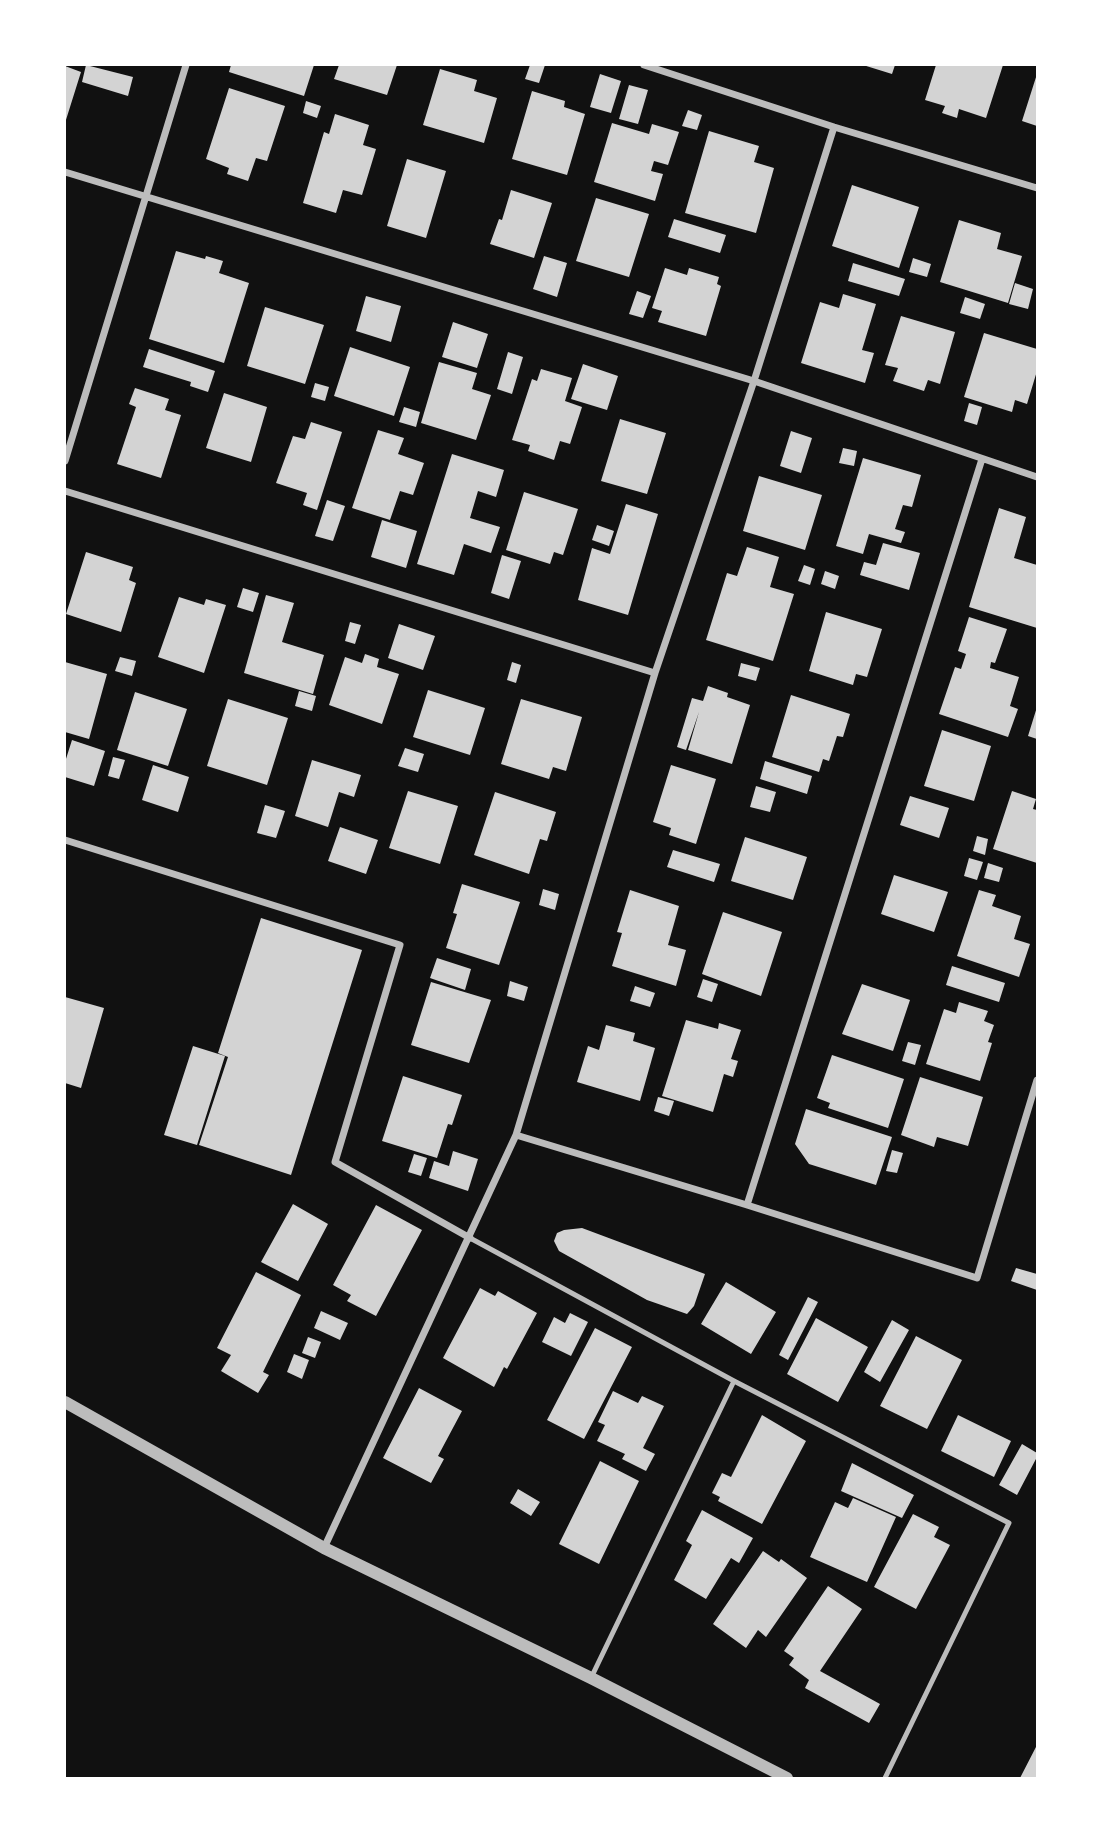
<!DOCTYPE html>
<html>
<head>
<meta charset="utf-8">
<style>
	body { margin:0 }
	#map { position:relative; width:1102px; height:1843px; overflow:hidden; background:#111; font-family:"Open Sans",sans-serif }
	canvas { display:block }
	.frame { position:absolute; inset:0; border:66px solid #fff; pointer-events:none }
</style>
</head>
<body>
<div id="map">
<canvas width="1102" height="1843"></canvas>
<div class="frame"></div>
</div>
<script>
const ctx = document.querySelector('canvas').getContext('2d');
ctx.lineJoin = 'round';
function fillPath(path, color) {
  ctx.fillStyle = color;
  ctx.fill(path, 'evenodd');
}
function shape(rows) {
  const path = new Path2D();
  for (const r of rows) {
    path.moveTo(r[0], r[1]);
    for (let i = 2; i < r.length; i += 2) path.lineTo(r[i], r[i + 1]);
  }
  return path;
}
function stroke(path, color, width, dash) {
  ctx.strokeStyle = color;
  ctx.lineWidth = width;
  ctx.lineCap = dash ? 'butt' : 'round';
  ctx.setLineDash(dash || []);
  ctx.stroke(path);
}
fillPath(shape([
	[86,65,133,77,128,96,82,82],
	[231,65,314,65,304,96,229,72],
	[339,65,397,65,387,95,334,79],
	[530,65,545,65,539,83,525,79],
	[863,65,895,65,892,74],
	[936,65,1003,65,986,118,959,109,957,118,942,113,945,106,925,100],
	[65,66,81,72,65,123],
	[440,69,477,80,474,91,497,98,484,143,423,125],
	[600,74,621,81,611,113,590,107],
	[1037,74,1037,126,1022,121],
	[629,85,648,90,638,124,619,119],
	[229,88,285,106,267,161,256,158,248,181,227,174,229,168,206,159],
	[532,91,565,101,564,107,585,114,567,175,512,159],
	[306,101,321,106,317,118,303,113],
	[688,110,702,115,697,130,682,126],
	[335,114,369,125,363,145,376,149,362,195,343,190,336,213,303,203,324,132,329,134],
	[612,123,649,134,652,124,679,132,668,165,654,161,651,171,663,174,655,201,594,182],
	[709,131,759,146,754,162,774,168,756,233,685,213],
	[407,159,446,171,426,238,387,226],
	[852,185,919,207,899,268,832,246],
	[511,190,552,203,534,258,490,244,499,219,502,220],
	[596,198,649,214,629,277,576,261],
	[674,219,726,235,720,253,668,237],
	[959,220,1001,233,997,249,1022,256,1008,303,940,282],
	[176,251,205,259,206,256,223,261,219,273,249,283,224,363,149,339],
	[544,256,567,263,557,297,533,289],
	[913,258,931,264,927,277,909,272],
	[853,263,905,279,899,296,848,281],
	[665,268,687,275,689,268,719,277,717,284,721,286,706,336,658,322,662,311,652,308],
	[1015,283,1033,289,1028,309,1009,304],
	[637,291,651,296,643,318,629,314],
	[843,294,876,304,862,350,874,353,865,383,801,363,820,302,839,308],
	[366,296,401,306,391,342,356,331],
	[965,297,985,304,980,319,960,313],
	[265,307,324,325,305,384,247,366],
	[901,316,955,332,940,384,928,380,924,391,893,381,898,368,885,365],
	[453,322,488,334,477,368,442,357],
	[984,333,1037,349,1037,371,1027,404,1015,400,1012,412,964,397],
	[350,347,410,367,394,416,334,396],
	[149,349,215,371,208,392,190,386,191,382,143,367],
	[508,352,523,357,512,394,497,389],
	[439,362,477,373,472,389,491,395,476,440,421,423],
	[583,364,618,376,607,410,571,399],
	[541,369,572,378,565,401,582,407,570,444,560,441,554,460,528,451,530,445,512,440,532,379,537,381],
	[315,383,329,387,325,401,311,397],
	[135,388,169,399,165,410,181,415,161,478,117,464,136,407,129,404],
	[224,393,267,407,251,462,206,448],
	[969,403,982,407,977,425,964,421],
	[404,407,420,412,416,427,399,422],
	[620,419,666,433,647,494,601,481],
	[311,422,342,432,317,510,303,505,307,493,276,483,293,436,305,439],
	[378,430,404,438,398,454,424,463,413,495,400,491,390,520,352,508],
	[791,431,812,438,801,473,780,466],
	[843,448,857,451,854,466,839,463],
	[452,454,504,470,496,497,478,491,470,518,500,527,491,553,464,544,454,575,417,564],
	[863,458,921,475,912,507,903,505,895,529,905,532,901,543,869,534,863,554,836,546],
	[759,476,822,495,805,550,743,531],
	[524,492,578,509,563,555,554,552,550,564,506,550],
	[327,500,345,506,333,541,315,536],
	[626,504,658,514,628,615,578,600,592,548,610,554],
	[999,508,1026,517,1014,558,1037,565,1037,628,969,607],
	[382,520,417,531,406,568,371,557],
	[597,525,614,531,609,546,592,540],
	[883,543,920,553,909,590,860,575,864,562,876,565],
	[747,547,779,557,770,587,794,594,773,661,706,640,727,573,737,576],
	[86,552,133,567,129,580,136,583,121,632,66,614],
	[502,555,521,561,509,599,491,593],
	[804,565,815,569,810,585,798,581],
	[825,571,839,576,835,589,821,584],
	[243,588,259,593,253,612,237,607],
	[266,595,294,603,282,642,324,655,313,694,244,673],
	[179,597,204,605,206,599,226,605,204,673,158,657],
	[826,612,882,629,867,677,856,674,853,685,809,671],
	[969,617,1007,629,995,663,991,662,990,668,1019,677,1010,706,1018,709,1008,737,939,714,955,667,961,669,966,654,958,651],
	[350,622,361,625,355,644,345,641],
	[399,624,435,636,423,670,388,658],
	[365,654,379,659,377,667,399,674,382,724,329,705,345,657,362,663],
	[120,657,136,661,132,676,115,671],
	[65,662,107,674,89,739,65,732],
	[512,662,521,665,516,683,507,680],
	[741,663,760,668,756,681,738,676],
	[708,686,728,693,727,697,750,705,732,764,688,750,699,712,686,750,677,747,692,698,703,701],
	[428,690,485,708,470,755,413,737],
	[299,691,316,696,312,711,295,706],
	[135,692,187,709,168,766,117,750],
	[791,695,850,714,843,737,837,736,829,761,823,759,819,772,772,757],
	[228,699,288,718,267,785,207,766],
	[521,699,582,717,566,771,553,767,549,779,501,764],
	[1037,707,1037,739,1028,736],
	[942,730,991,746,974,801,924,786],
	[72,740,105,751,94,786,65,777,65,762],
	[405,748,424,754,418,772,398,766],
	[113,757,125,760,119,779,108,776],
	[312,760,361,775,354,797,339,792,328,827,295,816],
	[765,761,812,776,807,794,760,779],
	[153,765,189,777,178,812,142,800],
	[671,765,716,779,696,844,669,835,671,828,653,822],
	[756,786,776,792,770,812,750,807],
	[408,791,458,806,440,864,389,848],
	[1012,791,1036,799,1033,809,1037,810,1037,863,993,849],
	[495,792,556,812,547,841,540,839,529,874,474,855],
	[910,796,949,808,939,838,900,825],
	[265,805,285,811,276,838,257,833],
	[340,827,378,840,366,874,328,861],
	[977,836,988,839,985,855,973,851],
	[745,837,807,857,793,900,731,881],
	[673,850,720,864,714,882,667,867],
	[969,858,983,862,977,880,964,876],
	[988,863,1003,868,999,882,984,878],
	[894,875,948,892,934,932,881,914],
	[462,884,520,902,499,965,446,948,457,914,453,913],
	[543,889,559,894,555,910,539,905],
	[630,890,679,906,668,945,686,950,676,986,612,966,622,933,617,932],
	[979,890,996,895,992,906,1021,916,1014,939,1030,944,1019,977,957,956],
	[723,912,782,932,761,996,702,974],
	[261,918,362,950,291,1175,199,1145,228,1057,218,1053],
	[437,958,471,969,465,990,430,978],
	[952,966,1005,983,999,1002,946,985],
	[703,979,718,984,712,1002,697,997],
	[510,981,528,987,524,1001,507,996],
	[431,982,491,1000,469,1063,411,1045],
	[862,984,910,1000,893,1051,842,1034],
	[635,986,655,993,650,1007,630,1001],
	[65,997,104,1008,81,1088,65,1083],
	[959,1002,988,1011,984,1021,994,1025,988,1042,992,1043,980,1081,926,1064,944,1009,956,1013],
	[686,1020,718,1029,719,1023,741,1030,731,1059,738,1061,733,1077,724,1074,713,1112,662,1096],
	[606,1025,635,1033,633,1041,655,1048,640,1101,577,1082,588,1046,599,1050],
	[908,1042,921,1045,915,1065,902,1061],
	[193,1046,225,1056,197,1145,164,1135],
	[832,1055,904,1079,888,1128,828,1108,830,1103,817,1098],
	[403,1076,462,1095,452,1125,448,1124,437,1158,382,1141],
	[920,1077,983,1097,968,1146,937,1137,934,1147,901,1135],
	[658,1097,674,1101,669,1116,654,1111],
	[806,1109,892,1137,876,1185,809,1164,795,1144],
	[892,1150,903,1153,897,1173,886,1171],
	[453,1151,478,1159,468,1191,429,1178,434,1161,449,1166],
	[414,1154,427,1158,421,1176,408,1172],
	[293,1204,328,1224,298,1281,261,1262],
	[376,1205,422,1230,376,1316,347,1301,351,1295,333,1285],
	[582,1228,705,1274,694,1306,687,1314,647,1300,559,1251,554,1241,557,1233,564,1230],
	[1016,1268,1037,1274,1037,1290,1011,1281],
	[256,1272,301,1295,263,1372,269,1375,258,1393,221,1371,231,1355,217,1348],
	[726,1282,776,1312,751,1354,701,1324],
	[480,1288,495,1296,498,1291,537,1313,507,1369,504,1367,494,1387,443,1358],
	[808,1297,818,1302,788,1360,779,1355],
	[321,1311,348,1323,340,1340,314,1328],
	[570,1313,588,1322,571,1356,542,1342,554,1317,565,1323],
	[816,1318,868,1347,838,1402,787,1374],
	[892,1320,909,1330,880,1382,864,1372],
	[595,1328,632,1347,584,1439,547,1420],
	[916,1336,962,1360,927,1429,880,1406],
	[308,1337,321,1342,315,1358,302,1353],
	[294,1354,309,1360,302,1379,287,1372],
	[419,1388,462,1411,438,1456,444,1459,431,1483,383,1458],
	[613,1391,638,1403,642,1396,664,1406,643,1448,655,1454,646,1471,622,1459,625,1454,597,1441,605,1425,598,1422],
	[762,1415,806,1441,762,1524,718,1501,720,1497,712,1493,722,1473,731,1477],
	[958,1415,1011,1441,994,1477,941,1451],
	[1022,1444,1037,1453,1037,1457,1017,1495,999,1485],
	[600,1461,639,1481,599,1564,559,1544],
	[852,1463,914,1495,902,1518,841,1491],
	[518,1489,540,1502,531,1516,510,1503],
	[853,1498,896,1517,867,1582,810,1557,835,1502,848,1508],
	[702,1510,753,1538,739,1563,731,1558,706,1599,674,1580,692,1545,686,1541],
	[913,1514,939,1527,934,1537,950,1545,916,1609,874,1587],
	[763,1551,779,1562,781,1559,807,1578,766,1637,758,1630,746,1648,713,1624],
	[828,1586,862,1609,820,1671,880,1704,869,1723,805,1688,809,1680,789,1665,794,1658,784,1651],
	[1037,1745,1037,1778,1020,1778]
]), '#d3d3d3');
stroke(shape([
	[470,1238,734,1381,1009,1523,885,1778],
	[591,1678,734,1381]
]), '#bcbcbc', 5);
stroke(shape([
	[644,65,834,127,1037,188],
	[65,172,754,381,1037,477],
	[65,461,186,65],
	[65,491,655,673],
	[65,840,400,945,335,1162,470,1238],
	[516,1135,747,1205,977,1278,1037,1080],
	[747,1205,982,459],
	[324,1548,516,1135,655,673,754,381,834,127]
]), '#bcbcbc', 7);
stroke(shape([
	[65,1402,324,1548,591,1678,787,1778]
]), '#bcbcbc', 12);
</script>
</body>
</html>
